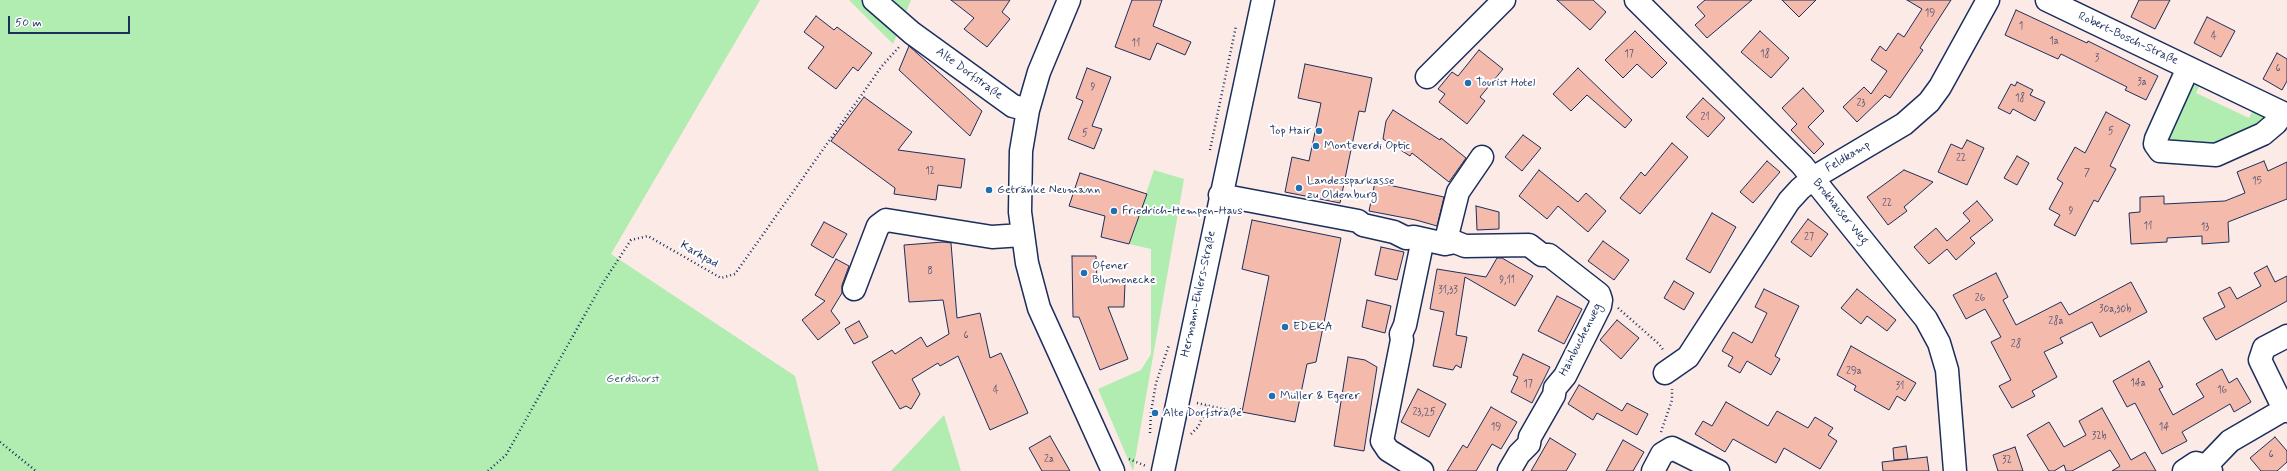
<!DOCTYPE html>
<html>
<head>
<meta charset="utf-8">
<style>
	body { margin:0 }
	#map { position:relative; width:2287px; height:471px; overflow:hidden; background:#fceae6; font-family:Mynerve,sans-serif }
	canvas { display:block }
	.scale { position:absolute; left:8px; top:16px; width:122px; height:18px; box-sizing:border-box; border:2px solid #1b2f5e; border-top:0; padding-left:5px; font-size:12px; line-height:14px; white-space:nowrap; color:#1b2f5e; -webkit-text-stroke:3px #fff; paint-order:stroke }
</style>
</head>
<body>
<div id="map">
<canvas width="2287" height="471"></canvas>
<div class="scale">50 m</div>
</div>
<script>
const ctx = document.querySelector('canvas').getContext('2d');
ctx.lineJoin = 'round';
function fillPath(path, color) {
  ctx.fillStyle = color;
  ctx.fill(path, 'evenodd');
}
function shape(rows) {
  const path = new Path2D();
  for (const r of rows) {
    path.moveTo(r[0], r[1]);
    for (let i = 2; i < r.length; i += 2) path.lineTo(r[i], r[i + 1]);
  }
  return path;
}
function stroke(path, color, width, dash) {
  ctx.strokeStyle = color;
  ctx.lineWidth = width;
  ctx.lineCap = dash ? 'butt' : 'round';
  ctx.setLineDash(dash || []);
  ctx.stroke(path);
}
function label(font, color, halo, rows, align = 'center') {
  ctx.font = font + ' Mynerve,sans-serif';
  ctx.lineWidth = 4;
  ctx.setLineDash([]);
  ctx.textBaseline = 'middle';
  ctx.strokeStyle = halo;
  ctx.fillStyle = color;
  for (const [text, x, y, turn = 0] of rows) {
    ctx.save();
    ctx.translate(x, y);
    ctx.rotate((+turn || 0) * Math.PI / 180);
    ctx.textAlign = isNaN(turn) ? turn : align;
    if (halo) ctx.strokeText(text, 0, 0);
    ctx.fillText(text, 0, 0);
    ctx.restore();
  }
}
fillPath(shape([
	[0,0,760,0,611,254,795,376,819,471,0,471],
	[849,0,911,0,893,44],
	[2191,81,2202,81,2196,93,2249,118,2255,105,2263,111,2264,121,2260,127,2213,148,2168,145,2166,133],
	[1154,170,1184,179,1133,471,1098,389,1141,370,1151,354,1151,249,1129,244],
	[944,415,961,471,891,471]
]), '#b1ecb1');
const building = shape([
	[951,0,1010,0,1002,12,1010,19,987,47,964,29,974,18,951,0],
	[1132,0,1162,0,1153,26,1191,42,1185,55,1157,43,1150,60,1115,47,1132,0],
	[1557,0,1593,0,1606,12,1590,30,1557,0],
	[1705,0,1752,0,1707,38,1695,25,1705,16,1697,7,1705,0],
	[1782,0,1816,0,1799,17,1782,0],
	[1907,0,1951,0,1920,48,1923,50,1890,98,1885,95,1857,122,1843,107,1864,87,1871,94,1887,71,1871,60,1880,46,1886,51,1898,33,1904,37,1922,9,1907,0],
	[2139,0,2170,0,2155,29,2131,17,2139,0],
	[2016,10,2087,43,2088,41,2158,76,2146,100,2125,90,2127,87,2061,54,2058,59,2005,35,2016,10],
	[816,16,834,30,837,27,872,53,858,71,853,67,836,89,808,68,824,47,804,32,816,16],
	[2207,17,2235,31,2221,57,2194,43,2207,17],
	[1635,31,1667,63,1652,78,1637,64,1623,78,1605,60,1635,31],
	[1760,31,1789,58,1771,78,1741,52,1760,31],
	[909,46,982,111,970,136,899,70,909,46],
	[1479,50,1503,69,1480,97,1485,101,1467,124,1439,102,1445,94,1438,89,1452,72,1458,76,1479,50],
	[2277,53,2287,59,2287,81,2282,90,2263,79,2277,53],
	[1305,64,1372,78,1365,112,1359,111,1340,203,1285,192,1292,157,1309,161,1321,103,1298,98,1305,64],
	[1087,68,1111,77,1092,126,1102,129,1094,149,1068,139,1083,101,1076,98,1087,68],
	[1578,68,1632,120,1625,128,1587,95,1571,111,1553,94,1578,68],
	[2017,82,2033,90,2030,95,2045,102,2035,121,2013,109,2010,114,1998,108,2011,84,2015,86,2017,82],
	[1803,88,1824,111,1808,127,1824,144,1814,154,1791,130,1797,124,1782,108,1803,88],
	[864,97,912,132,898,150,965,159,961,188,938,185,936,200,894,194,895,188,831,141,864,97],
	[1703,98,1725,118,1708,137,1686,117,1703,98],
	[1393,110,1440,140,1441,138,1466,158,1449,182,1412,153,1410,156,1383,139,1386,121,1393,110],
	[2106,112,2130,125,2110,166,2116,169,2098,202,2094,200,2075,236,2054,225,2060,215,2049,209,2063,183,2057,179,2075,147,2085,153,2106,112],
	[1523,135,1541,148,1522,171,1505,157,1523,135],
	[1967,140,1984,148,1967,185,1938,172,1951,144,1962,149,1967,140],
	[1672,143,1688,157,1640,214,1620,198,1641,172,1645,176,1672,143],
	[2017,156,2029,163,2017,185,2004,178,2017,156],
	[1767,161,1780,172,1753,203,1740,192,1767,161],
	[2264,161,2268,171,2287,162,2287,199,2228,222,2229,242,2202,244,2202,236,2167,238,2167,242,2131,244,2129,213,2140,212,2140,197,2164,196,2164,204,2225,201,2245,193,2237,172,2264,161],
	[1539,170,1578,202,1586,193,1606,211,1588,232,1558,206,1547,219,1519,196,1539,170],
	[1904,170,1933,182,1904,207,1907,211,1888,225,1867,197,1904,170],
	[1080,173,1147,194,1129,244,1101,237,1105,216,1069,206,1080,173],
	[1375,182,1444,197,1437,226,1416,220,1369,211,1375,182],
	[1977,201,1993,220,1970,238,1975,243,1956,260,1947,249,1929,264,1914,247,1936,228,1947,241,1970,221,1963,213,1977,201],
	[1476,206,1499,212,1499,229,1477,230,1476,206],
	[1712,213,1736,227,1710,273,1686,259,1712,213],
	[1808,219,1828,234,1811,257,1791,242,1808,219],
	[1252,220,1341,238,1316,362,1307,364,1295,422,1242,412,1269,276,1242,269,1252,220],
	[824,222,847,234,833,258,811,245,824,222],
	[1603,241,1629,260,1614,280,1588,261,1603,241],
	[943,242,951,243,957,318,980,313,990,358,1001,353,1028,413,990,430,958,356,940,366,938,363,912,379,920,394,911,409,906,406,900,409,872,362,892,350,895,354,921,337,927,347,949,334,943,300,909,302,904,245,943,242],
	[1381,247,1404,252,1397,280,1375,275,1381,247],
	[1072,256,1096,256,1097,282,1125,283,1124,307,1108,307,1128,359,1100,370,1079,317,1073,317,1072,256],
	[1497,258,1502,258,1533,276,1515,306,1465,277,1456,335,1467,337,1461,368,1456,365,1453,370,1433,366,1444,312,1430,309,1437,269,1486,277,1497,258],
	[836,259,849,266,842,285,842,293,831,311,840,323,818,340,802,320,825,301,815,295,836,259],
	[2267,266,2275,282,2287,276,2287,301,2216,340,2203,318,2225,307,2218,293,2230,287,2237,299,2261,286,2254,273,2267,266],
	[1996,273,2008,297,2003,300,2016,325,2061,302,2069,315,2131,282,2147,312,2100,337,2092,322,2060,338,2063,343,2044,352,2057,377,2032,391,2035,396,2012,408,1999,386,2011,380,1991,342,2001,337,1985,309,1966,319,1953,295,1996,273],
	[1674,281,1694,293,1684,310,1664,298,1674,281],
	[1764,289,1799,306,1775,356,1780,359,1771,375,1747,361,1740,373,1728,366,1733,357,1722,351,1733,332,1752,343,1767,313,1755,307,1764,289],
	[1857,289,1896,320,1887,331,1867,316,1861,324,1841,308,1857,289],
	[1557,296,1582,309,1564,344,1538,331,1557,296],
	[1367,300,1391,306,1385,333,1362,327,1367,300],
	[1617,320,1639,338,1621,359,1600,340,1617,320],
	[859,321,868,337,854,344,845,329,859,321],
	[1851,346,1916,383,1905,401,1897,396,1889,410,1854,390,1856,386,1837,375,1851,346],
	[1523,354,1550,367,1532,403,1511,392,1518,377,1513,375,1523,354],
	[1348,357,1365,360,1377,367,1364,451,1334,446,1348,357],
	[2149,361,2163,387,2159,389,2173,415,2204,397,2196,384,2222,369,2229,383,2237,378,2251,402,2234,412,2230,404,2182,432,2187,441,2162,454,2135,403,2127,407,2113,381,2149,361],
	[1579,385,1622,411,1627,403,1648,414,1637,435,1597,413,1593,420,1568,404,1579,385],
	[1418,389,1446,404,1429,437,1401,422,1418,389],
	[1726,402,1768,426,1777,411,1808,428,1815,417,1833,428,1828,435,1837,441,1820,469,1784,448,1776,463,1733,439,1725,452,1695,434,1703,421,1712,426,1726,402],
	[1491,407,1517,422,1501,449,1492,444,1476,471,1447,471,1463,445,1467,448,1491,407],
	[2102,408,2131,460,2145,452,2156,471,2112,471,2120,466,2110,450,2072,471,2066,471,2064,465,2054,471,2049,471,2027,435,2049,422,2064,447,2086,435,2079,421,2102,408],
	[1050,436,1070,471,1042,471,1029,448,1050,436],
	[2275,437,2287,451,2287,462,2277,471,2261,471,2250,458,2275,437],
	[1550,438,1576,454,1566,471,1531,471,1550,438],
	[1623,440,1644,452,1633,471,1606,471,1623,440],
	[1906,446,1908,459,1894,460,1893,448,1906,446],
	[2015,447,2023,471,1998,471,1993,455,2015,447],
	[1927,457,1929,471,1883,471,1882,462,1927,457]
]);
fillPath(building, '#f4baac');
stroke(building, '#1b2f5e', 1);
const minor = shape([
	[874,0,912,33,1013,106,1028,110],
	[1069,0,1039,72,1028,110,1021,151,1020,212,1027,263,1039,308,1113,471],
	[1636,0,1802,165,1926,319,1939,343,1947,370,1955,471],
	[2047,0,2287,115],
	[2188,68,2156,139,2155,144,2160,151,2216,155,2263,134,2276,123,2283,113],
	[1427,77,1504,0],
	[1220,195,1358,221,1363,225,1394,232,1406,238,1414,237,1445,244,1455,242,1465,246,1529,245,1542,255,1549,255,1599,294,1601,300,1600,306,1565,376,1555,388,1554,395,1530,437,1529,444,1519,454,1509,471],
	[1445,244,1458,192,1482,157],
	[854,289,878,226,886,220,992,237,1022,235],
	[2287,336,2264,348,2260,360,2279,399,2287,411],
	[1665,373,1688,357,1789,201,1800,189,1813,178,1904,124,1929,102,1940,87,1988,0],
	[2206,466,2230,441,2285,409],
	[1163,471,1263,0],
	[1422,471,1388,450,1382,441,1402,340,1401,334,1405,325,1423,239],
	[1653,471,1662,454,1672,448,1718,471],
	[2184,471,2196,463,2206,466,2211,471]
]);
stroke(minor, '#1b2f5e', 25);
stroke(shape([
	[1210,150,1236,26],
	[1618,308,1659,344,1664,351],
	[1197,403,1231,411,1243,409],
	[1661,432,1672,400,1672,389],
	[1150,433,1151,412,1156,383,1169,345],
	[1191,434,1198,427,1208,406],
	[0,442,36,471],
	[1129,459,1146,466],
	[488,471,506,455,601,286,631,240,648,236,721,278,735,274,882,66,899,47]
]), '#1b2f5e', 2.5, [1, 3]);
stroke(minor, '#fff', 22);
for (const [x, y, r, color] of [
	[1468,83,4,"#1f6fb2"],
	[1319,131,4,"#1f6fb2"],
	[1316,146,4,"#1f6fb2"],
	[1299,188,4,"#1f6fb2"],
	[989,190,4,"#1f6fb2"],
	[1114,211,4,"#1f6fb2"],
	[1084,273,4,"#1f6fb2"],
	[1285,327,4,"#1f6fb2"],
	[1272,396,4,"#1f6fb2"],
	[1155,413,4,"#1f6fb2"]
]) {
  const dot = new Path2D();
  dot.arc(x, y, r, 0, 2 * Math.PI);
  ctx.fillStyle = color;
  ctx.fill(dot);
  stroke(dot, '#fff', 1.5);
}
label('10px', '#515272', null, [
	["19",1930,14],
	["1",2021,27],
	["4",2214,37],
	["1a",2054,42],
	["11",1136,44],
	["17",1629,55],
	["18",1765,55],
	["3",2097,59],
	["6",2278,69],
	["3a",2142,83],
	["9",1093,88],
	["18",2020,99],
	["23",1861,104],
	["21",1705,118],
	["5",2111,132],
	["5",1085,134],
	["22",1961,159],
	["12",930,172],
	["7",2087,174],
	["15",2257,182],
	["22",1887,204],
	["9",2071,212],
	["11",2148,227],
	["13",2205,228],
	["27",1809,238],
	["8",930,272],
	["9,11",1507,281],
	["31,33",1448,291],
	["26",1980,299],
	["30a,30b",2115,310],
	["28a",2056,322],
	["6",966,336],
	["28",2016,345],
	["29a",1854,372],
	["14a",2138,384],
	["17",1528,385],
	["31",1900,387],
	["4",996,391],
	["16",2222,391],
	["23,25",1424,413],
	["19",1496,428],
	["14",2164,428],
	["32b",2099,437],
	["6",2271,455],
	["2a",1049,460],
	["32",2007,461]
]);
label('12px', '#1b2f5e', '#fff', [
	["Robert-Bosch-Straße",2128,39,25],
	["Alte Dorfstraße",969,74,36],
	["Feldkamp",1848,157,-31],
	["Brokhauser Weg",1840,212,51],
	["Karkpad",699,255,30],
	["Hermann-Ehlers-Straße",1199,294,-78],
	["Hainbuchenweg",1581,340,-63]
]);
label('12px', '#1b2f5e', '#fff', [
	["Tourist Hotel",1476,83],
	["Top Hair",1311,131,"right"],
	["Monteverdi Optic",1324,146],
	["Landessparkasse",1307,181],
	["zu Oldenburg",1307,195],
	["Getränke Neumann",997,190],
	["Friedrich-Hempen-Haus",1122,211],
	["Ofener",1092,266],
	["Blumenecke",1092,280],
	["EDEKA",1293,327],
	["Müller & Egerer",1280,396],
	["Alte Dorfstraße",1163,413]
], 'left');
label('12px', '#405e73', '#fff', [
	["Gerdshorst",633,379]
]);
</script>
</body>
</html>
